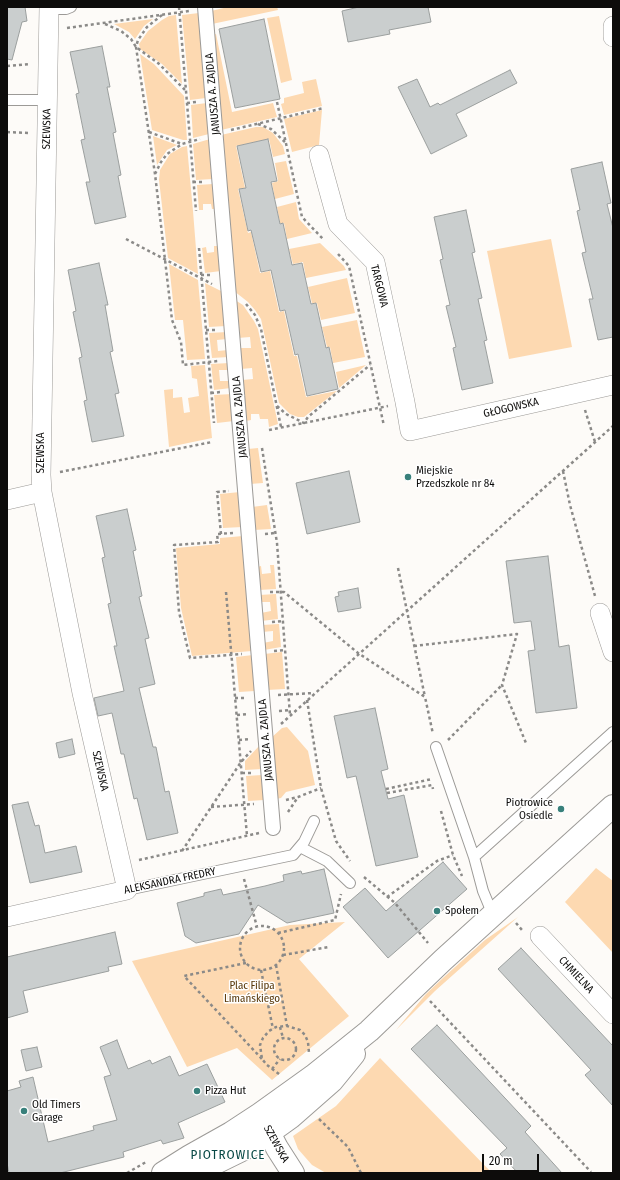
<!DOCTYPE html>
<html>
<head>
<meta charset="utf-8">
<style>
	body { margin:0 }
	#map { position:relative; width:620px; height:1180px; overflow:hidden; background:#fdfbf8; font-family:"Fira Sans Condensed",sans-serif }
	canvas { display:block }
	.frame { position:absolute; inset:0; border:8px solid #0d0c0b; pointer-events:none }
	.scale { position:absolute; left:482px; top:1154px; width:57px; height:18px; box-sizing:border-box; border:2px solid #0d0c0b; border-top:0; padding-left:5px; font-size:12px; line-height:14px; white-space:nowrap; color:#0d0c0b; -webkit-text-stroke:3px #fff; paint-order:stroke }
</style>
</head>
<body>
<div id="map">
<canvas width="620" height="1180"></canvas>
<div class="frame"></div>
<div class="scale">20 m</div>
</div>
<script>
const ctx = document.querySelector('canvas').getContext('2d');
ctx.lineJoin = 'round';
function fillPath(path, color) {
  ctx.fillStyle = color;
  ctx.fill(path, 'evenodd');
}
function shape(rows) {
  const path = new Path2D();
  for (const r of rows) {
    if (r.length === 3) {
      path.moveTo(r[0] + r[2], r[1]);
      path.arc(r[0], r[1], r[2], 0, 2 * Math.PI);
      continue;
    }
    path.moveTo(r[0], r[1]);
    for (let i = 2; i < r.length; i += 2) path.lineTo(r[i], r[i + 1]);
  }
  return path;
}
function stroke(path, color, width, dash) {
  ctx.strokeStyle = color;
  ctx.lineWidth = width;
  ctx.lineCap = dash ? 'butt' : 'round';
  ctx.setLineDash(dash || []);
  ctx.stroke(path);
}
function label(font, color, halo, rows, align = 'center') {
  ctx.font = font + ' "Fira Sans Condensed",sans-serif';
  ctx.lineWidth = 3;
  ctx.setLineDash([]);
  ctx.textBaseline = 'middle';
  ctx.strokeStyle = halo;
  ctx.fillStyle = color;
  for (const [text, x, y, turn = 0] of rows) {
    ctx.save();
    ctx.translate(x, y);
    ctx.rotate((+turn || 0) * Math.PI / 180);
    ctx.textAlign = isNaN(turn) ? turn : align;
    if (halo) ctx.strokeText(text, 0, 0);
    ctx.fillText(text, 0, 0);
    ctx.restore();
  }
}
fillPath(shape([
	[228,7,277,7,278,10,212,24,211,11],
	[199,13,206,98,190,100,182,15],
	[176,15,182,84,162,64,140,49,139,44,148,31,162,20,169,16],
	[279,16,292,80,281,83,267,18],
	[153,19,144,26,135,39,129,32,114,24],
	[216,34,232,112,273,103,277,117,221,130,213,35],
	[140,54,154,64,184,96,187,140,183,140,152,130],
	[316,79,322,106,284,115,281,104,284,103,284,98,304,93,302,82],
	[207,103,209,134,193,138,191,105],
	[322,110,319,145,292,152,284,119],
	[256,127,263,127,273,133,283,146,285,154,273,157,269,139,236,146,245,188,238,189,248,233,251,232,260,273,270,271,279,312,284,311,294,356,297,356,306,397,337,391,304,417,298,417,290,414,279,403,261,319,255,310,248,302,234,291,221,135],
	[153,136,177,145,167,150,157,165],
	[210,139,213,179,196,180,193,144],
	[187,146,193,211,198,274,168,258,159,180,160,170,170,154,182,147],
	[286,161,294,194,275,199,272,183,278,181,275,163],
	[213,184,215,209,212,209,211,204,203,204,203,210,199,210,197,185],
	[296,202,299,219,312,233,287,239,284,223,280,223,277,207],
	[551,239,572,347,509,359,487,251],
	[320,243,344,266,346,270,306,278,303,262,293,264,289,249],
	[214,246,219,246,221,271,205,273,202,248,206,247,207,253,214,252],
	[169,264,198,280,205,359,187,360,183,320,175,320],
	[347,278,355,313,321,320,317,303,312,303,308,287],
	[205,283,223,292,226,326,209,327],
	[235,300,243,305,254,321,258,329,278,424,269,427,268,419,260,419,259,414,251,414,251,420,246,421,242,380,253,379,252,368,241,369,239,348,251,348,250,337,238,338],
	[357,320,365,357,333,363,330,347,327,347,322,327],
	[227,332,227,339,217,340,218,351,228,350,229,357,212,358,209,333],
	[229,363,230,370,219,370,220,381,231,381,231,388,214,390,211,364],
	[205,365,212,438,169,447,164,390,173,389,173,398,182,397,184,413,190,412,188,398,199,396,197,379,192,378,191,366],
	[366,365,339,388,336,372],
	[232,394,234,421,217,423,214,395],
	[258,448,263,483,250,484,248,449],
	[240,492,242,527,223,528,220,494],
	[267,505,271,529,254,530,252,507],
	[243,536,252,651,192,656,181,608,176,548,220,544,220,538],
	[270,565,274,565,276,589,259,590,257,567,261,566,262,574,271,573],
	[276,594,278,619,261,621,261,613,271,611,270,602,260,602,259,595],
	[279,624,281,647,264,650,263,643,273,641,273,631,262,632,262,625],
	[282,652,285,689,267,690,264,654],
	[253,655,255,691,239,692,236,657],
	[287,727,308,751,315,785,286,792,281,798,276,799,271,738,282,728],
	[260,745,262,769,245,770,245,761],
	[262,775,264,800,248,801,246,776],
	[596,868,613,881,613,953,565,902],
	[518,917,435,991,396,1030,426,994,444,977,485,940],
	[345,922,299,959,349,1016,272,1080,237,1048,187,1067,132,961,290,925],
	[380,1058,492,1173,326,1173,312,1165,298,1149,293,1136,336,1106]
]), '#fdd9b1');
const building = shape([
	[7,7,25,7,27,21,22,22,12,60,7,59,7,7],
	[359,7,428,7,431,22,389,30,390,34,348,42,342,11,359,7],
	[264,19,280,99,235,108,219,29,264,19],
	[102,46,110,87,107,87,116,132,113,133,121,175,118,176,126,217,95,224,86,182,90,182,81,140,85,139,76,94,79,93,70,52,102,46],
	[510,70,517,83,456,114,467,136,431,154,398,87,417,79,430,107,438,103,440,105,510,70],
	[268,139,277,181,271,182,280,224,283,223,292,265,302,263,311,304,316,303,326,348,329,347,338,389,307,396,298,354,295,355,285,310,280,311,271,270,261,272,251,230,248,231,239,189,246,188,237,146,268,139],
	[602,162,611,203,607,204,613,228,613,337,598,340,589,299,593,299,582,253,586,252,577,211,580,210,571,169,602,162],
	[466,210,475,252,472,253,482,298,478,299,487,340,484,341,493,383,462,390,453,348,456,347,446,306,450,305,440,260,443,259,434,217,466,210],
	[99,263,108,305,105,305,113,351,110,352,119,393,115,394,124,436,92,442,84,401,87,400,79,358,82,357,73,312,76,311,68,270,99,263],
	[349,471,360,522,307,534,296,483,349,471],
	[127,509,136,550,133,551,142,596,139,597,149,638,145,639,155,684,139,688,153,747,156,747,165,792,169,791,178,833,147,840,137,798,134,799,124,754,121,754,112,713,98,716,94,698,124,691,114,646,117,646,108,604,111,603,102,558,105,557,96,516,127,509],
	[548,556,559,647,569,645,577,708,536,713,528,651,535,650,531,621,514,623,506,561,548,556],
	[358,588,361,608,338,612,335,597,339,596,338,592,358,588],
	[375,708,388,769,381,771,388,799,404,795,418,857,376,866,356,776,347,778,334,716,375,708],
	[72,739,75,754,59,758,56,743,72,739],
	[28,802,35,826,39,825,45,853,76,846,82,872,30,883,12,805,28,802],
	[443,862,467,889,388,958,343,907,365,888,386,911,443,862],
	[324,869,334,913,287,923,258,905,239,934,196,943,185,936,177,903,204,896,204,893,221,889,223,895,265,886,284,881,283,875,301,871,302,874,324,869],
	[115,932,122,964,108,967,109,971,23,991,28,1012,7,1018,7,957,115,932],
	[521,948,613,1046,613,1106,585,1075,591,1070,498,969,521,948],
	[437,1025,531,1126,525,1132,562,1173,518,1173,500,1154,507,1148,411,1049,437,1025],
	[117,1040,128,1069,150,1060,152,1064,170,1056,179,1076,207,1064,225,1102,178,1123,184,1138,163,1144,161,1140,123,1152,124,1157,60,1173,9,1173,7,1163,7,1091,21,1087,19,1081,33,1077,48,1142,94,1130,93,1126,117,1120,104,1077,111,1075,100,1047,117,1040],
	[37,1047,42,1067,26,1071,21,1050,37,1047]
]);
fillPath(building, '#cacece');
stroke(building, '#9b9f9e', 1);
const service = shape([
	[49,9,66,9,71,7],
	[7,100,48,100],
	[436,747,474,857,483,891,493,915],
	[300,847,327,861,350,883],
	[474,857,613,732],
	[127,890,293,855,304,842,314,821]
]);
const pedestrian = shape([
	[205,7,273,828]
]);
const minor = shape([
	[613,26,613,37],
	[319,155,338,224,375,262,405,402,410,431,613,385],
	[7,500,42,492],
	[600,613,613,652],
	[7,917,127,890,82,693,42,492,41,475,49,7],
	[540,936,613,1014]
]);
const tertiary = shape([
	[263,1121,277,1148,293,1173],
	[163,1173,190,1156,231,1133,260,1114,313,1076,369,1031,443,960,613,806],
	[190,1173,203,1169,252,1145,291,1117,332,1081,354,1054]
]);
stroke(service, '#9c9a97', 12);
stroke(pedestrian, '#9c9a97', 16);
stroke(minor, '#9c9a97', 20);
stroke(tertiary, '#9c9a97', 24);
stroke(shape([
	[179,7,196,211],
	[162,15,147,27,138,40,136,47,155,174,172,320,181,342,183,365,218,361],
	[105,24,121,31,131,39,136,47,158,63,185,90],
	[67,28,189,11],
	[7,66,30,64],
	[277,102,302,217,323,239],
	[187,103,196,102],
	[258,124,271,129,286,143],
	[231,130,324,108],
	[7,132,28,133],
	[149,132,182,144],
	[155,174,161,162,167,154,182,144,200,139],
	[193,182,203,182],
	[126,239,212,284],
	[199,248,214,423],
	[338,254,349,266,384,426],
	[201,275,211,275],
	[246,304,255,315,261,329,281,427],
	[206,330,216,330],
	[211,393,221,392],
	[277,406,286,414,304,423,308,417,370,365],
	[585,410,595,442],
	[269,430,388,406],
	[262,448,277,543,290,715],
	[563,471,570,505,595,596],
	[60,472,212,442],
	[233,533,217,534,218,542,174,545,179,612,190,658,242,654],
	[221,534,217,492,229,491],
	[265,534,275,533],
	[398,568,425,697],
	[226,592,247,836],
	[270,592,284,592,358,653,425,697,433,734],
	[272,622,283,621],
	[414,646,517,634,502,685,526,743],
	[274,651,285,650],
	[278,695,314,693],
	[235,698,247,698],
	[307,700,321,788,336,841,350,861],
	[279,711,290,710],
	[237,715,248,714],
	[281,724,613,426],
	[239,740,250,739],
	[448,740,502,685],
	[242,773,253,773],
	[386,789,432,779],
	[387,793,432,785,433,789],
	[286,800,298,797,321,788],
	[211,807,254,804],
	[441,811,453,855,462,876],
	[288,812,298,797],
	[182,851,241,762,251,751],
	[139,860,259,833],
	[364,877,395,903,428,943],
	[244,879,257,927],
	[387,897,437,861,453,855],
	[516,923,522,930],
	[262,948,22],
	[278,933,335,920,341,894],
	[283,955,329,947],
	[246,963,184,976,262,1059],
	[276,965,287,1026],
	[261,970,273,1029],
	[430,1001,591,1172],
	[280,1027,283,1038],
	[285,1049,11],
	[272,1069,280,1059],
	[279,1074,267,1065,262,1059,260,1045,263,1038,269,1031,276,1027,287,1026,300,1030,305,1035,308,1042,309,1053],
	[319,1119,348,1147,361,1173],
	[127,1173,146,1162]
]), '#8b8a88', 2.5, [3, 3]);
stroke(service, '#fff', 10);
stroke(pedestrian, '#fff', 14);
stroke(minor, '#fff', 19);
stroke(tertiary, '#fff', 22);
for (const [x, y, r, color] of [
	[408,477,4,"#38807b"],
	[561,809,4,"#38807b"],
	[437,911,4,"#38807b"],
	[197,1091,4,"#38807b"],
	[24,1111,4,"#38807b"]
]) {
  const dot = new Path2D();
  dot.arc(x, y, r, 0, 2 * Math.PI);
  ctx.fillStyle = color;
  ctx.fill(dot);
  stroke(dot, '#fff', 1.5);
}
label('11px', '#0d0c0b', '#fff', [
	["JANUSZA A. ZAJDLA",213,94,-95],
	["SZEWSKA",47,129,-89],
	["TARGOWA",379,286,76],
	["GŁOGOWSKA",511,408,-13],
	["JANUSZA A. ZAJDLA",240,417,-95],
	["SZEWSKA",41,453,-90],
	["JANUSZA A. ZAJDLA",266,740,-95],
	["SZEWSKA",100,771,77],
	["ALEKSANDRA FREDRY",170,881,-12],
	["CHMIELNA",576,975,47],
	["SZEWSKA",276,1144,61]
]);
label('11px', '#0d0c0b', '#fff', [
	["Miejskie",416,471],
	["Przedszkole nr 84",416,484],
	["Piotrowice",553,803,"right"],
	["Osiedle",553,816,"right"],
	["Społem",445,911],
	["Pizza Hut",205,1091],
	["Old Timers",32,1105],
	["Garage",32,1118]
], 'left');
label('11px', '#573709', '#fff', [
	["Plac Filipa",252,986],
	["Limańskiego",252,999]
]);
ctx.letterSpacing = '1px';
label('13px', '#064744', '#fff', [
	["PIOTROWICE",228,1155]
]);
ctx.letterSpacing = '0px';
</script>
</body>
</html>
